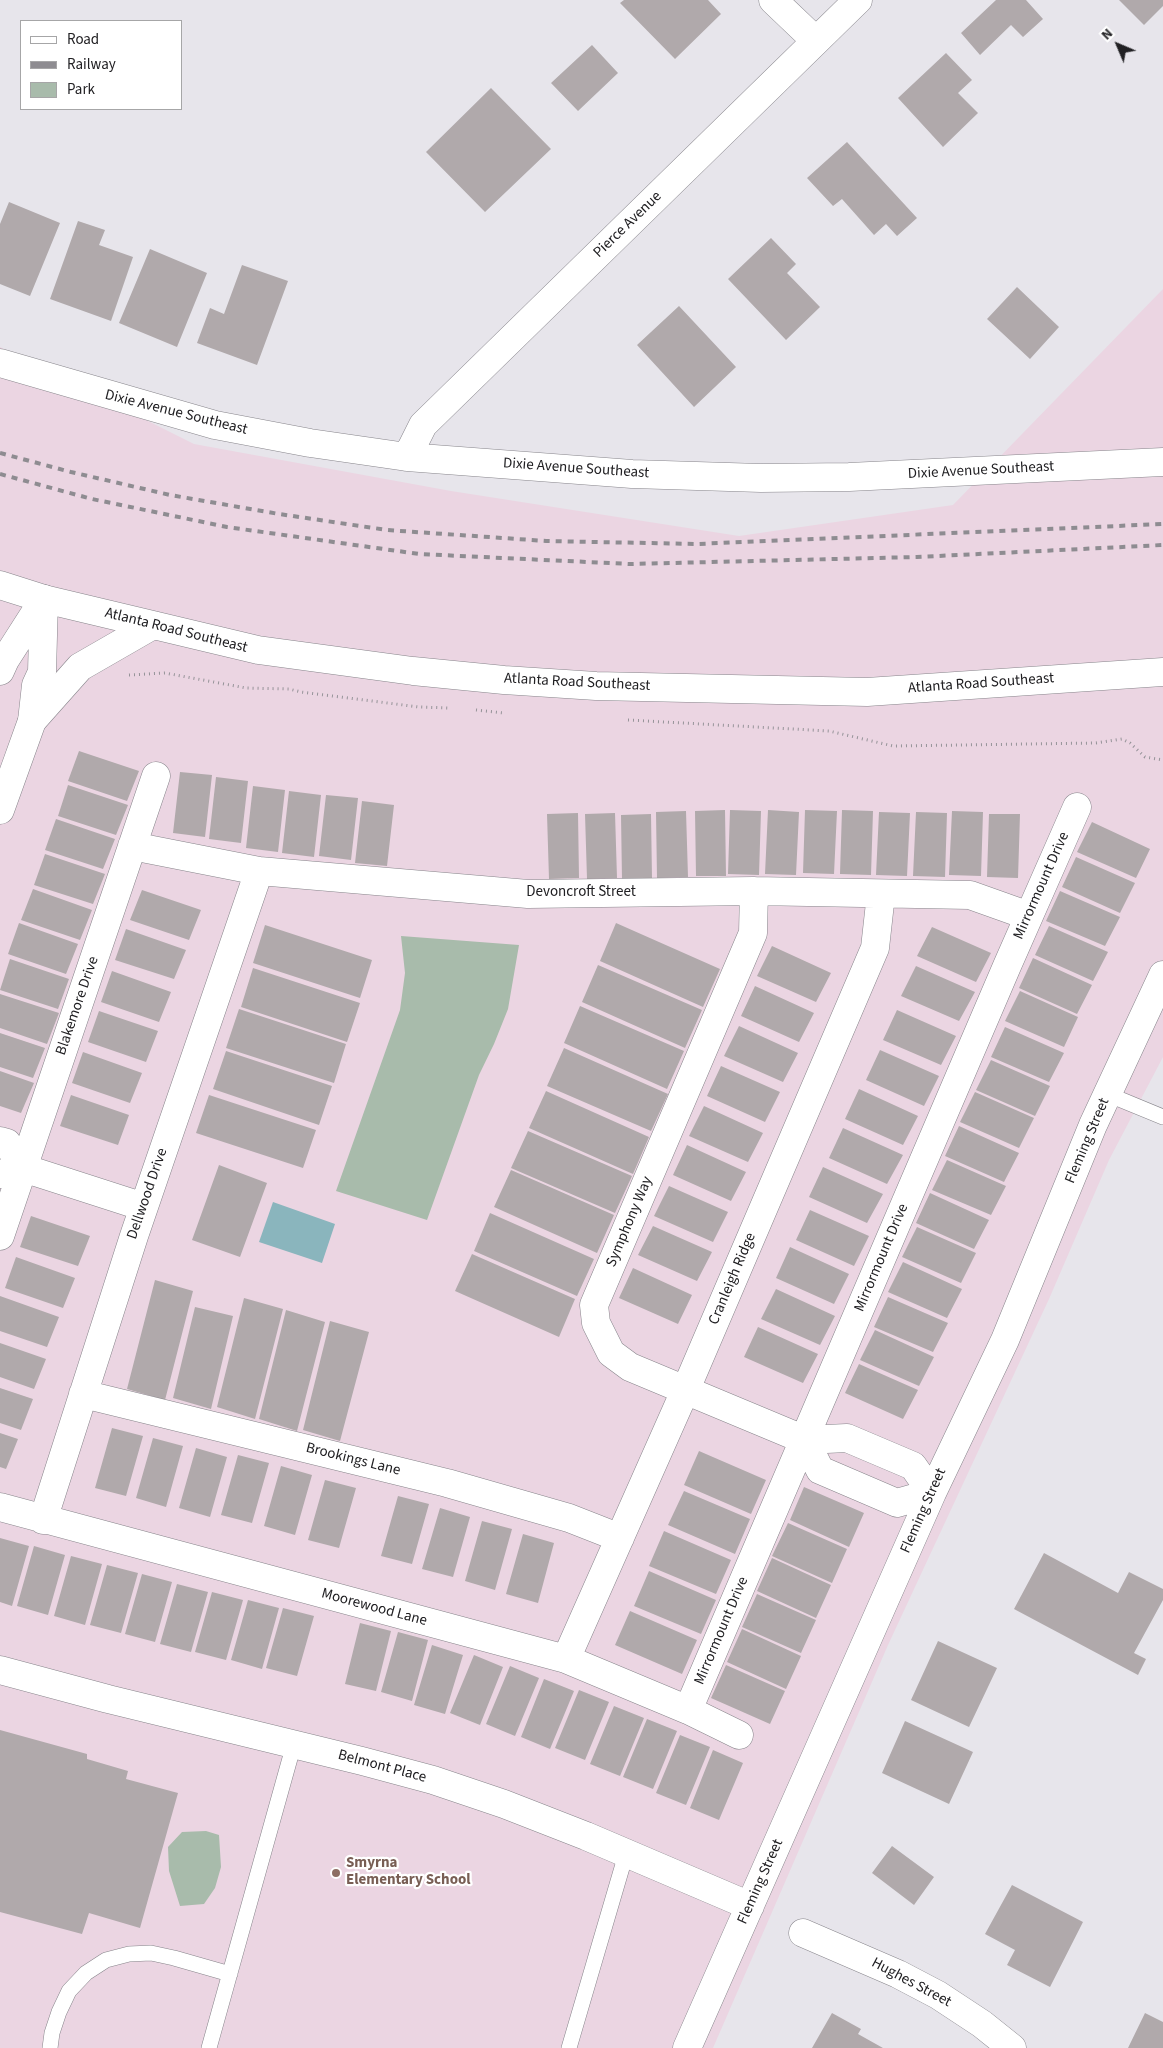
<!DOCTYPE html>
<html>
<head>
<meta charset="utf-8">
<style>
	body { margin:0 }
	#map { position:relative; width:1163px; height:2048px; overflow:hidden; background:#e7e5eb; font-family:"Source Sans 3",sans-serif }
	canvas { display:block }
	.legend { position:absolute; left:20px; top:20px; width:162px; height:90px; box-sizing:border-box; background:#fff; border:1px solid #a6a6a7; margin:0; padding:6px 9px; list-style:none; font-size:15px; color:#212023 }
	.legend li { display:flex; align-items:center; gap:10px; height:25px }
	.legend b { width:25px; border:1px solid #a6a6a7 }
	.north { position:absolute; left:1093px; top:20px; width:50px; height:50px; -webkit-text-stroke:4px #fff; paint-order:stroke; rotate:315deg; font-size:14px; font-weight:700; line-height:20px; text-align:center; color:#212023 }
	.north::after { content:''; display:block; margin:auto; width:18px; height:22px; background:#212023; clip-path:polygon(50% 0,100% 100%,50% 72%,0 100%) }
</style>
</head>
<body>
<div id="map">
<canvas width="1163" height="2048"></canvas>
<ul class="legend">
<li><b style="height:6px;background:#fff"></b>Road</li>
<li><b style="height:6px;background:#8e8c91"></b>Railway</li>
<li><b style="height:14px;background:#a8bbab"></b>Park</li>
</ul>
<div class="north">N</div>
</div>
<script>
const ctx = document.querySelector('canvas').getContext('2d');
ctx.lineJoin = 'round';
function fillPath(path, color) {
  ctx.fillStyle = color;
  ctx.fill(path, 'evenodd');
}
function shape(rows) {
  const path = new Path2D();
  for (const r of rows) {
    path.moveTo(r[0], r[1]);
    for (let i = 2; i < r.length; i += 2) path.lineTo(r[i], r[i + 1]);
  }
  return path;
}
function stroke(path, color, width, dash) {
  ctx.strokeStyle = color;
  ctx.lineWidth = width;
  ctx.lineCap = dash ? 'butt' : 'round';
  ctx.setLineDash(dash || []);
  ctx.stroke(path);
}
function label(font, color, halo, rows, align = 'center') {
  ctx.font = font + ' "Source Sans 3",sans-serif';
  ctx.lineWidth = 4.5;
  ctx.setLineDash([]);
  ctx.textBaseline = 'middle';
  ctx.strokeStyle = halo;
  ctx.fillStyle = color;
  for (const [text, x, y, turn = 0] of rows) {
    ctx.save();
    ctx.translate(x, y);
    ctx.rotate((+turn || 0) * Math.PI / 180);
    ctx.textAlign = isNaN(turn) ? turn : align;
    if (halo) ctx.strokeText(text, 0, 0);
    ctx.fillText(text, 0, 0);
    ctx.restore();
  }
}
fillPath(shape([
	[1163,289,1163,1057,1109,1160,1049,1299,888,1645,713,2048,0,2048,0,347,194,444,451,491,739,536,953,505]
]), '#ebd5e2');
fillPath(shape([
	[401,936,519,945,508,1009,494,1044,479,1075,427,1220,336,1191,400,1010,405,973],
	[206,1831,219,1835,221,1867,215,1888,204,1904,180,1906,169,1871,168,1847,182,1832]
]), '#a8bbab');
fillPath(shape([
	[273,1202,335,1224,322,1263,259,1242]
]), '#8ab5bd');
fillPath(shape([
	[624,0,708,0,721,14,675,59,620,3],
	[996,0,1026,0,1043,19,1023,37,1011,25,980,55,961,33],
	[1119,0,1163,0,1163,6,1144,25],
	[592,45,618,73,578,111,551,83],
	[946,53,972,80,958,93,978,113,943,147,898,98],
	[491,88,551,149,485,212,426,152],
	[847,142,917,218,897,236,886,224,874,235,842,199,833,206,807,178],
	[9,202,60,223,30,296,0,284,0,224],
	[78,221,105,230,99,245,133,257,111,321,50,299],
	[771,238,796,264,787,273,820,307,786,340,728,279],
	[150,249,207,273,177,347,119,323],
	[242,265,288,281,257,365,197,343,210,308,224,314],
	[1017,287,1059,327,1030,359,987,319],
	[679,306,736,367,694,407,637,345],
	[79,751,139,771,127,801,68,781],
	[180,772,212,775,205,837,173,833],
	[216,777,248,781,241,843,209,839],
	[68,785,128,805,116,835,58,816],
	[253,786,285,790,278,852,246,848],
	[289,791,321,795,314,857,282,853],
	[326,795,358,798,351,860,319,856],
	[362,801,394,805,387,866,355,863],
	[725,810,726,876,696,876,695,811],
	[730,810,761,811,759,875,728,874],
	[768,810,799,812,796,875,765,874],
	[805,810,837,811,834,874,803,873],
	[842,810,873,811,871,875,840,874],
	[686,811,688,877,657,878,656,812],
	[952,811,983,812,981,876,949,875],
	[879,812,910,813,907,876,876,875],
	[916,812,947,813,945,877,913,876],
	[578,813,579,878,549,879,547,814],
	[615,813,617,878,587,879,585,814],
	[651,814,652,879,622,880,621,815],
	[989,814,1020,814,1018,878,987,877],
	[56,819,115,839,103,869,45,850],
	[1092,822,1150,849,1136,878,1077,852],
	[45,854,105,874,93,904,34,885],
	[1076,857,1135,883,1120,913,1062,887],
	[33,889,92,910,80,940,21,920],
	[142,890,201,910,189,940,130,920],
	[1060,891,1120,917,1105,946,1046,921],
	[19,923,78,944,66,974,8,954],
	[616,923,720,969,703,1007,600,961],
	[265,925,372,960,360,998,253,963],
	[1049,926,1108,952,1093,981,1035,955],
	[932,927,991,953,976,982,917,956],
	[126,929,186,950,174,979,115,960],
	[772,946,831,973,816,1002,757,976],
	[1033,958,1092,985,1077,1014,1019,988],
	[10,959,69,979,58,1009,0,990],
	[598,965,702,1010,685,1048,582,1002],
	[916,966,975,992,959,1021,901,996],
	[253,968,360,1003,347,1042,241,1007],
	[112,971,171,992,159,1022,101,1002],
	[755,986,814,1013,799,1042,741,1016],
	[1020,991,1078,1017,1064,1047,1005,1021],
	[0,994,59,1013,47,1044,0,1028],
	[580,1006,684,1051,667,1089,564,1043],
	[239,1009,346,1044,334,1083,226,1048],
	[897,1010,956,1036,941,1065,883,1040],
	[99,1011,158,1031,146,1062,88,1042],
	[739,1026,798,1053,783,1082,724,1056],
	[1005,1027,1064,1053,1049,1082,991,1057],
	[0,1033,45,1048,33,1078,0,1067],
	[564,1048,668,1094,651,1131,547,1086],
	[880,1050,939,1076,924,1106,866,1080],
	[226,1051,332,1086,319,1125,213,1089],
	[83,1052,142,1073,130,1103,72,1083],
	[991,1060,1050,1086,1035,1116,976,1090],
	[721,1066,780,1092,765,1122,707,1096],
	[0,1071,34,1083,21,1113,0,1106],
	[859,1089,918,1116,903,1145,845,1119],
	[546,1091,649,1137,633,1174,529,1128],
	[975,1092,1034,1118,1019,1148,960,1122],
	[71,1095,129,1115,118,1145,60,1126],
	[209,1095,316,1130,303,1168,196,1133],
	[704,1106,763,1133,748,1162,689,1136],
	[959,1126,1019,1153,1004,1182,945,1156],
	[843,1128,903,1155,887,1184,829,1158],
	[528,1131,632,1176,615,1213,511,1168],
	[687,1145,746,1172,731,1201,673,1175],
	[947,1160,1006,1186,991,1215,932,1190],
	[219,1165,267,1183,240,1257,192,1240],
	[823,1167,883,1194,867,1223,809,1197],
	[511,1170,614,1215,597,1253,494,1207],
	[669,1186,728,1212,713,1242,654,1216],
	[930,1193,989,1220,974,1249,916,1223],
	[810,1210,869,1236,854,1266,796,1240],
	[490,1213,594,1259,577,1296,474,1251],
	[31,1216,90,1236,78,1266,20,1247],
	[653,1226,712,1252,697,1281,638,1255],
	[917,1227,976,1253,961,1283,902,1257],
	[790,1247,849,1274,834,1304,776,1278],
	[472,1254,575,1299,559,1337,455,1291],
	[16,1257,75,1278,63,1308,5,1288],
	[903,1262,962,1289,947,1318,888,1292],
	[633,1268,692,1295,678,1324,619,1298],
	[155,1280,193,1291,165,1400,127,1389],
	[776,1289,835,1316,820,1345,761,1319],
	[0,1296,59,1317,47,1347,0,1331],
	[888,1297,948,1323,933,1352,874,1327],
	[244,1298,283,1309,255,1419,217,1407],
	[195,1307,233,1316,211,1409,173,1398],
	[286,1310,325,1322,297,1431,259,1419],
	[330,1321,369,1332,340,1441,303,1430],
	[758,1327,818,1354,803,1383,744,1357],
	[875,1330,934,1357,919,1386,860,1360],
	[0,1343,46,1359,34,1389,0,1377],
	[859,1364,918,1390,903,1419,845,1393],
	[0,1388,33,1399,21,1430,0,1423],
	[112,1428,143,1436,126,1496,95,1488],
	[0,1433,18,1439,6,1469,0,1467],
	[153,1438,183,1446,166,1507,136,1498],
	[196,1448,227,1457,210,1517,179,1508],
	[699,1451,766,1480,751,1514,684,1485],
	[238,1455,269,1463,252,1523,221,1515],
	[281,1466,312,1475,295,1535,264,1526],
	[325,1480,356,1488,339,1548,308,1540],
	[804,1487,864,1513,849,1547,790,1520],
	[684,1491,750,1519,735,1554,668,1525],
	[398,1496,429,1504,412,1564,381,1556],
	[440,1508,470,1517,453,1577,422,1569],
	[482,1521,512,1529,495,1590,465,1581],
	[788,1523,847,1549,832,1583,772,1556],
	[664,1531,731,1560,716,1594,649,1566],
	[523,1534,554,1543,538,1603,506,1594],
	[0,1538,29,1546,12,1606,0,1602],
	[34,1546,65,1555,48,1615,17,1606],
	[1044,1553,1118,1593,1129,1572,1163,1589,1163,1600,1134,1653,1146,1659,1138,1675,1014,1609],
	[71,1556,102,1564,85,1625,54,1616],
	[772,1558,831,1585,816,1618,757,1591],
	[107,1565,138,1573,121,1633,90,1625],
	[649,1571,716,1600,701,1634,634,1606],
	[142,1574,172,1582,155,1642,125,1634],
	[177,1584,208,1592,191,1652,160,1644],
	[212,1592,243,1600,226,1660,195,1652],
	[757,1594,816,1620,801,1653,742,1627],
	[248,1600,279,1608,262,1669,231,1660],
	[283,1608,314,1616,297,1676,266,1668],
	[630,1611,697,1640,682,1674,615,1645],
	[360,1623,391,1631,376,1691,345,1684],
	[742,1629,801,1656,786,1689,727,1662],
	[398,1632,428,1640,412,1701,381,1692],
	[938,1641,997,1668,969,1727,911,1700],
	[432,1645,463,1655,445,1714,414,1705],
	[474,1655,503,1667,480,1725,450,1713],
	[726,1665,785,1691,770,1724,711,1698],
	[510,1666,539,1678,515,1736,486,1724],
	[544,1679,574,1691,550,1749,521,1737],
	[579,1690,609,1702,585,1760,555,1748],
	[614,1706,644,1718,620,1776,590,1764],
	[647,1719,677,1731,653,1789,623,1777],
	[905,1721,973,1752,949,1804,882,1773],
	[0,1730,87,1754,87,1759,128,1771,126,1779,178,1793,140,1928,89,1913,82,1934,0,1912],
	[680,1735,710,1747,686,1805,656,1793],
	[713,1750,743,1763,719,1820,690,1808],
	[892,1846,934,1877,914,1905,872,1873],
	[1012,1885,1083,1922,1050,1987,1007,1965,1015,1950,985,1934],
	[832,2013,861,2029,858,2034,883,2048,812,2048],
	[1145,2013,1163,2022,1163,2048,1128,2048]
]), '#b0a9ab');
const service = shape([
	[1107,1094,1163,1117],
	[50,2048,52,2033,59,2012,69,1991,86,1973,106,1960,129,1954,151,1953,174,1958,230,1974],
	[209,2048,294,1744],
	[569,2048,626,1854]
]);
const minor = shape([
	[773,0,816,41],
	[0,363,215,425,310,443,407,457,632,474,761,478,849,477,1163,462],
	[407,457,423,425,858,0],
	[0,671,5,660,44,599],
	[0,810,32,721,36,685,42,672,44,599],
	[132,846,259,871,528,894,754,891,970,895,1029,916],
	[754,891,753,933,594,1305,596,1323,611,1353,630,1367,805,1440,847,1438,913,1466,932,1493,897,1503,820,1470,805,1440],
	[0,1141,7,1143,23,1168],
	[0,1174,23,1168,144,1207],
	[0,1236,156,776],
	[83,1394,447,1483,569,1518,620,1538],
	[0,1507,566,1659,688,1710,739,1735],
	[43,1520,134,1236,259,871],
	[566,1659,692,1375,875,948,881,894],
	[0,1670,108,1699,362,1761,433,1780,504,1804,586,1836,750,1906],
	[688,1710,1007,966,1077,807],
	[803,1933,898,1974,938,1995,982,2024,1012,2048],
	[687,2048,932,1493,1005,1340,1093,1125,1163,975]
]);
const secondary = shape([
	[0,585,44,599,258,650,413,671,504,680,596,686,867,692,1163,672],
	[32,721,80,667,153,625]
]);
stroke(service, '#87858b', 16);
stroke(minor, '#87858b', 29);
stroke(secondary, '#87858b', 29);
stroke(shape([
	[129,675,165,673,246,688,289,689,301,692,419,707,450,708],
	[476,710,504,713],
	[628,720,829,731,893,746,1096,743,1122,739,1130,743,1145,757,1163,760]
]), '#959398', 3, [1, 4]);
stroke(service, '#fff', 15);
stroke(minor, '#fff', 28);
stroke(secondary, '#fff', 28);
stroke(shape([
	[0,453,71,472,170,495,279,514,387,530,546,541,697,544,1163,524],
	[0,474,92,499,227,527,419,554,630,564,917,557,1163,545]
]), '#8e8c91', 4, [6, 6]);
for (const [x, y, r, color] of [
	[336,1873,5,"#8d6e63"]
]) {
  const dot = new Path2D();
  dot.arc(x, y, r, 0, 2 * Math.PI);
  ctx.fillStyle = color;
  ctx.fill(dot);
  stroke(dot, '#fff', 2);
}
label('15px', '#212023', '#fff', [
	["Pierce Avenue",628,225,-44],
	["Dixie Avenue Southeast",176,413,14],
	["Dixie Avenue Southeast",576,469,4],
	["Dixie Avenue Southeast",981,471,-3],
	["Atlanta Road Southeast",176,631,14],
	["Atlanta Road Southeast",577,683,3],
	["Atlanta Road Southeast",981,684,-4],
	["Mirrormount Drive",1042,886,-66],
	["Devoncroft Street",581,893],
	["Blakemore Drive",78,1006,-71],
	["Fleming Street",1088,1141,-67],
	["Dellwood Drive",148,1194,-71],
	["Symphony Way",630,1222,-67],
	["Mirrormount Drive",882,1258,-67],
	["Cranleigh Ridge",733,1279,-67],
	["Brookings Lane",353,1460,14],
	["Fleming Street",924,1511,-66],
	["Moorewood Lane",374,1608,15],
	["Mirrormount Drive",722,1631,-67],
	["Belmont Place",382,1767,15],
	["Fleming Street",761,1882,-66],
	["Hughes Street",911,1983,28]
]);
label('bold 15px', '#785e54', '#fff', [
	["Smyrna",346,1864],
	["Elementary School",346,1881]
], 'left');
</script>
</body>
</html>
